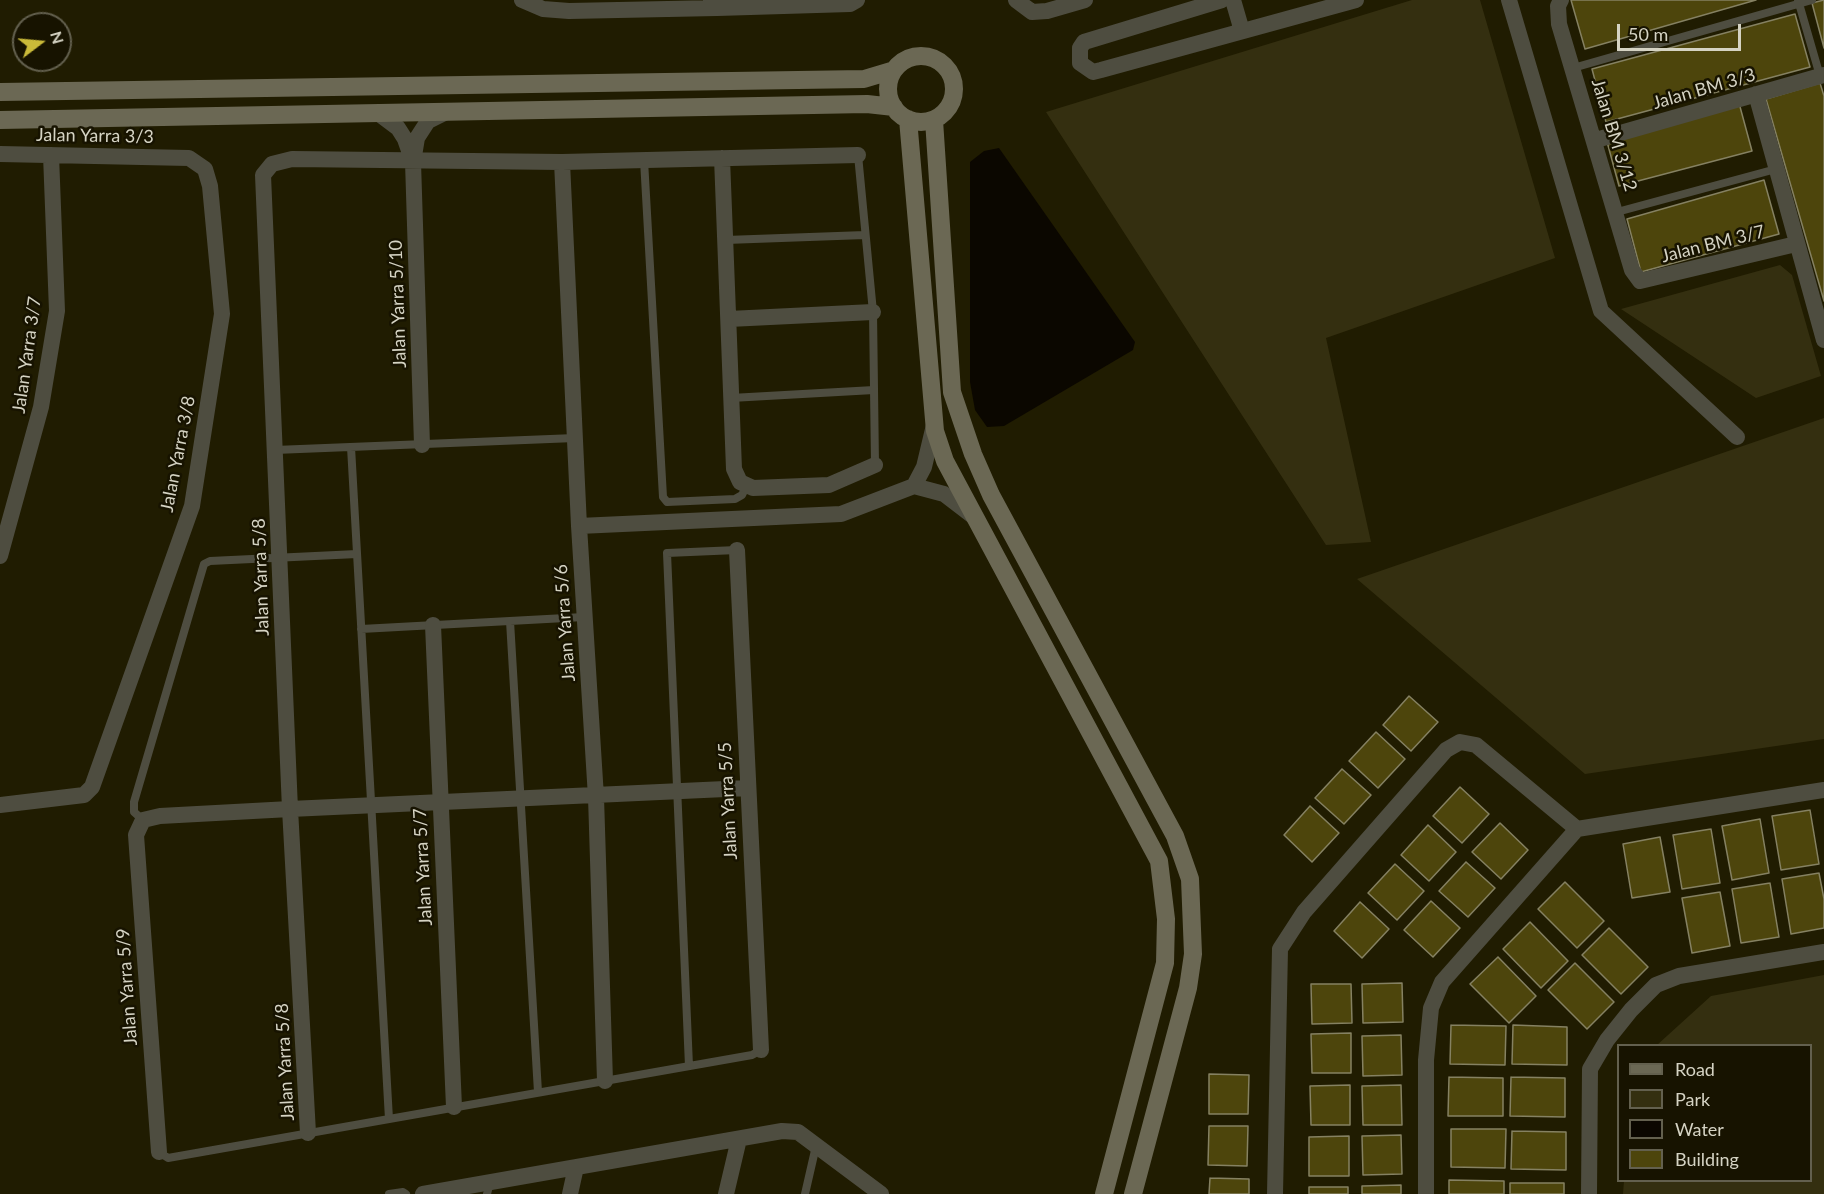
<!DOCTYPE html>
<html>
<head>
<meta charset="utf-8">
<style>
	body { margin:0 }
	#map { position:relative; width:1824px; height:1194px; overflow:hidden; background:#201c01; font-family:Lato,sans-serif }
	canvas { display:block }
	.legend { position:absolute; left:1617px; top:1044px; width:195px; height:138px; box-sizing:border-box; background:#171300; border:2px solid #63604e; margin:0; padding:8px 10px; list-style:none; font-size:18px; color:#d5d3c3 }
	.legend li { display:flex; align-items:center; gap:12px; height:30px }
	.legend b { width:30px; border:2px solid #63604e }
	.north { position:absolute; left:12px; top:12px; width:60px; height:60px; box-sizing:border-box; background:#171300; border:2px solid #63604e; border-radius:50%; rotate:74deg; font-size:16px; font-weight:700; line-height:24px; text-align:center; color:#d5d3c3 }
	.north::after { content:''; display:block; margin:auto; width:21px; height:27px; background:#caba39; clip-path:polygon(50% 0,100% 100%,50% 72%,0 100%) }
	.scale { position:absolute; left:1617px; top:24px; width:124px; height:27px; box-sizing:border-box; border:3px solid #d5d3c3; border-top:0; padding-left:8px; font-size:18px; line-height:21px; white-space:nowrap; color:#d5d3c3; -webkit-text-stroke:4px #171300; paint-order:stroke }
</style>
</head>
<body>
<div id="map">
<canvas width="1824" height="1194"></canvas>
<ul class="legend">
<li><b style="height:8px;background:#6b6854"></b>Road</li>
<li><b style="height:16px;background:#342f10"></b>Park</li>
<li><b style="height:16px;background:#0b0700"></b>Water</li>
<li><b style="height:16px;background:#4d450c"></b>Building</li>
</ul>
<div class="north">N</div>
<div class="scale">50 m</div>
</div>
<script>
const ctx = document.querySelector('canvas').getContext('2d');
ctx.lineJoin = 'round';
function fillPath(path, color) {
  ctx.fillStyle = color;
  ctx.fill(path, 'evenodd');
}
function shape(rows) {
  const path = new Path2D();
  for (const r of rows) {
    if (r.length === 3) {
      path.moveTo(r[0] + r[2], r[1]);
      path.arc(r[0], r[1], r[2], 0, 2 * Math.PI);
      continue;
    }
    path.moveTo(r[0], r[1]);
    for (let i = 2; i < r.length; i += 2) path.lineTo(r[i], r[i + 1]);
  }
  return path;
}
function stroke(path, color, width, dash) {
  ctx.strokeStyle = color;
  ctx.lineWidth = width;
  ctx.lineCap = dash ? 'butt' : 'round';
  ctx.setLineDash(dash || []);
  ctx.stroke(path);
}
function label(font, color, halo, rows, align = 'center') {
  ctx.font = font + ' Lato,sans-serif';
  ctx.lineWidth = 5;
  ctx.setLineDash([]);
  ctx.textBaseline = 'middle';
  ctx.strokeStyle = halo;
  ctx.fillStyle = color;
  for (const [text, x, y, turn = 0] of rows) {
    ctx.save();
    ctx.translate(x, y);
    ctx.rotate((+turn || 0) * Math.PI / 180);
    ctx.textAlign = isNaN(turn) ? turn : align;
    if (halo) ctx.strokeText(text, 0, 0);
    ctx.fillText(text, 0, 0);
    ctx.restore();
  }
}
fillPath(shape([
	[1412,0,1480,0,1555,258,1326,338,1371,542,1326,545,1046,112],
	[1780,265,1792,275,1821,376,1756,398,1621,309],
	[1824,418,1824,739,1585,774,1357,579],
	[1824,975,1824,1194,1623,1194,1624,1181,1810,1180,1810,1046,1657,1045,1711,996]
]), '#342f10');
fillPath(shape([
	[999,148,1135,342,1133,350,1004,426,987,427,975,410,970,382,970,162,984,151]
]), '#0b0700');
const building = shape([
	[1571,0,1756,0,1585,49,1571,0],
	[1824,0,1824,48,1812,3,1824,0],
	[1795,14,1810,67,1606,122,1592,69,1795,14],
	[1820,83,1824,96,1824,301,1766,99,1820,83],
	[1739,103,1752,151,1619,186,1606,138,1739,103],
	[1764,180,1779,234,1641,272,1627,219,1764,180],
	[1409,696,1438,722,1411,751,1383,725,1409,696],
	[1376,732,1405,759,1378,788,1349,761,1376,732],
	[1342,769,1371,795,1344,824,1315,798,1342,769],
	[1460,787,1489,814,1462,843,1433,816,1460,787],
	[1310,806,1339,833,1312,862,1284,835,1310,806],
	[1810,810,1819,864,1781,870,1772,816,1810,810],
	[1760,819,1769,873,1732,880,1722,826,1760,819],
	[1500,823,1528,850,1501,879,1472,852,1500,823],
	[1428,825,1456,852,1429,881,1401,855,1428,825],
	[1711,829,1720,883,1682,889,1673,835,1711,829],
	[1660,837,1670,892,1632,898,1623,844,1660,837],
	[1466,862,1495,888,1468,917,1439,891,1466,862],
	[1395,864,1424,891,1397,920,1368,893,1395,864],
	[1819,873,1824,899,1824,928,1791,934,1782,879,1819,873],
	[1565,882,1604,921,1577,948,1538,909,1565,882],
	[1770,883,1779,937,1741,943,1732,889,1770,883],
	[1720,892,1730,946,1692,953,1682,898,1720,892],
	[1431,901,1460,928,1433,957,1404,930,1431,901],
	[1360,902,1389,929,1362,958,1334,931,1360,902],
	[1530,922,1568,961,1541,988,1503,949,1530,922],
	[1609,928,1648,967,1621,994,1582,955,1609,928],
	[1498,957,1536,996,1509,1023,1470,984,1498,957],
	[1575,963,1614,1002,1587,1029,1548,990,1575,963],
	[1402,983,1403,1022,1363,1023,1362,984,1402,983],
	[1311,984,1351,984,1352,1023,1312,1024,1311,984],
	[1451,1025,1506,1026,1505,1065,1450,1064,1451,1025],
	[1513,1025,1567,1027,1567,1065,1512,1064,1513,1025],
	[1351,1033,1351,1073,1312,1073,1311,1034,1351,1033],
	[1401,1035,1402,1075,1363,1076,1362,1036,1401,1035],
	[1209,1074,1249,1075,1248,1114,1209,1114,1209,1074],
	[1449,1077,1503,1078,1503,1116,1448,1116,1449,1077],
	[1511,1077,1565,1078,1565,1117,1510,1116,1511,1077],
	[1350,1085,1350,1125,1311,1125,1310,1086,1350,1085],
	[1401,1085,1402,1125,1363,1125,1362,1086,1401,1085],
	[1209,1126,1248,1126,1247,1166,1208,1165,1209,1126],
	[1451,1129,1506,1129,1505,1168,1451,1167,1451,1129],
	[1512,1131,1566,1132,1566,1170,1511,1169,1512,1131],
	[1401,1135,1402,1174,1363,1175,1362,1136,1401,1135],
	[1349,1136,1349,1176,1309,1176,1309,1137,1349,1136],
	[1210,1178,1249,1179,1249,1194,1209,1194,1210,1178],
	[1449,1180,1504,1181,1504,1194,1449,1194,1449,1180],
	[1510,1183,1564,1183,1564,1194,1510,1194,1510,1183],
	[1401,1185,1401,1194,1362,1194,1362,1186,1401,1185],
	[1309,1187,1348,1187,1348,1194,1309,1194,1309,1187]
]);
fillPath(building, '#4d450c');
stroke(building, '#858162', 1.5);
stroke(shape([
	[1798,0,1820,76],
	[1573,68,1812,0],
	[858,155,873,312,875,465],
	[644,160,663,497,667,502,735,499,742,495,747,485],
	[1617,212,1776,169],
	[726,240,865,235],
	[731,398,874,390],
	[351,447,389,1119],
	[275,450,575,438],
	[510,621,538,1092],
	[361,629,584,617],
	[143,820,134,812,134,802,204,564,210,561,357,554],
	[689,1066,667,553,737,550],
	[159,1152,168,1158,752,1055,761,1050],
	[389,1194,403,1192,406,1194],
	[487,1194,490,1182],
	[805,1194,816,1146]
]), '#4e4d40', 8);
stroke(shape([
	[522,0,543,9,569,11,717,8],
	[711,0,717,8,850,4,857,0],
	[1016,0,1032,12,1047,11,1085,0],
	[1222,0,1084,42,1080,48,1080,63,1093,72,1101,70,1356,0],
	[1233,0,1242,31],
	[1509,0,1601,311,1737,437],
	[1561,0,1558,6,1559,24,1632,270,1640,281,1796,244],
	[1756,94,1824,340],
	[378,113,398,128,405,139,412,159],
	[1596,140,1824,75],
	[0,154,189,158,205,169,210,186,222,314,192,506,92,787,84,795,0,805],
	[722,158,734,469,740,482,753,488,829,485,875,465],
	[562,162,579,526,596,797,605,1081],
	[729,319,873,312],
	[422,445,413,162,417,138,428,121,446,112],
	[914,486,924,467,934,425],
	[579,526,841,514,914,486,944,494,974,517],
	[737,550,761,1050],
	[0,556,41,407,57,311,51,155],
	[433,625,454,1107],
	[308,1133,290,809,263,175,272,164,292,159,562,162,858,155],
	[159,1152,136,835,143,820,160,816,290,809,747,788],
	[423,1194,782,1131,798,1132,881,1194],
	[570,1194,576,1167],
	[726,1194,739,1139],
	[1275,1194,1280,949,1304,912,1446,750,1460,742,1476,745,1577,829],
	[1426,1194,1426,1060,1431,1008,1442,982,1577,829,1824,790],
	[1589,1194,1590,1069,1607,1040,1631,1010,1656,985,1679,976,1824,952]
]), '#4e4d40', 16);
stroke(shape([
	[921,89,33],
	[0,92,864,79,894,70],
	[908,119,935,431,945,461,1159,861,1166,919,1165,963,1104,1194],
	[0,120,867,104,894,107],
	[934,120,952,392,973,454,991,495,1175,836,1190,879,1193,954,1188,988,1133,1194]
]), '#6b6854', 18);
label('18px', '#d5d3c3', '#171300', [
	["Jalan BM 3/3",1704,89,-16],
	["Jalan BM 3/12",1614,135,73],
	["Jalan Yarra 3/3",95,136,1],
	["Jalan BM 3/7",1713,244,-14],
	["Jalan Yarra 5/10",398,304,-92],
	["Jalan Yarra 3/7",27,355,-82],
	["Jalan Yarra 3/8",178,454,-79],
	["Jalan Yarra 5/8",261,577,-92],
	["Jalan Yarra 5/6",565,623,-94],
	["Jalan Yarra 5/5",728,801,-93],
	["Jalan Yarra 5/7",423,867,-93],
	["Jalan Yarra 5/9",127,987,-94],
	["Jalan Yarra 5/8",285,1062,-93]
]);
</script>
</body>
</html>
